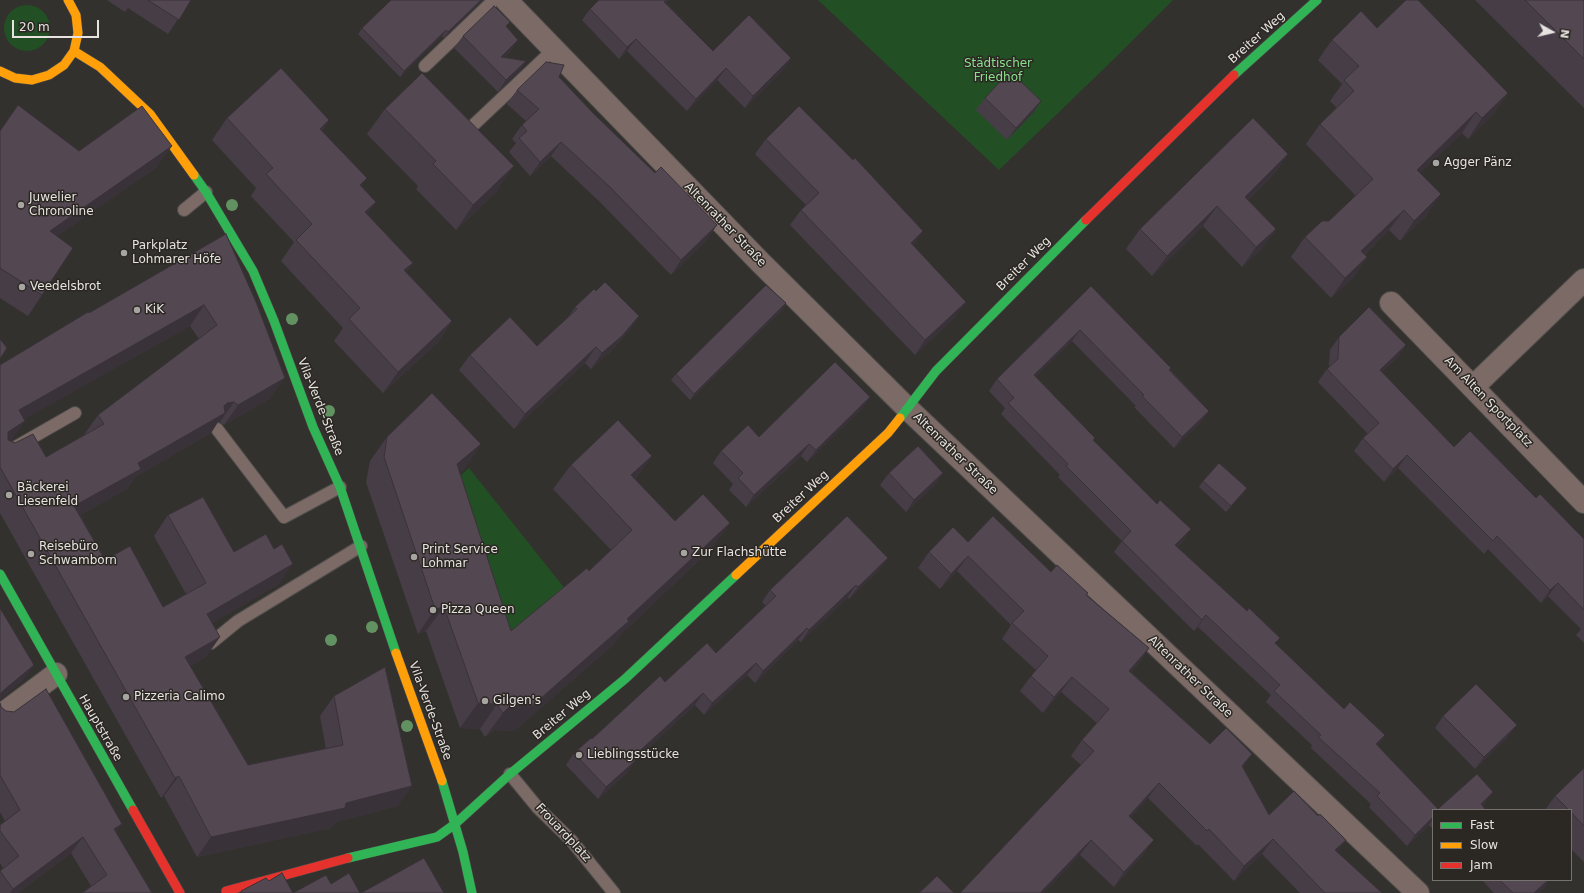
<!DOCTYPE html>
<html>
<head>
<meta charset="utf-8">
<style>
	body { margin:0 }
	#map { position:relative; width:1584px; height:893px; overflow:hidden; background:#33312e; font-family:"DejaVu Sans",sans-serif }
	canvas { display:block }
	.legend { position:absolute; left:1432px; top:809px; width:140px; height:72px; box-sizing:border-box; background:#2b2722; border:1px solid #76726e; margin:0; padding:5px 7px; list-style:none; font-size:12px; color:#e6e3e0 }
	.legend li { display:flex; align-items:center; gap:8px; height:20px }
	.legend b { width:20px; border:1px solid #76726e }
	.north { position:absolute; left:1532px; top:12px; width:40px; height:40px; -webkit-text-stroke:3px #2b2722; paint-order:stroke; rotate:98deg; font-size:11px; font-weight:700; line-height:16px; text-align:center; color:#e6e3e0 }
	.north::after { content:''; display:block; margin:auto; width:14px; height:18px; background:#e6e3e0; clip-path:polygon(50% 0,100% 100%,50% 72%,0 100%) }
	.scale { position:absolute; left:12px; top:20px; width:87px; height:18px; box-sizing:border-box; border:2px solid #e6e3e0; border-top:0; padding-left:5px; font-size:12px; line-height:14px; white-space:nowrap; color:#e6e3e0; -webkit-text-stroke:3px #2b2722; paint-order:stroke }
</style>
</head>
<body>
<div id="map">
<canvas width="1584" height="893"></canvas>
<ul class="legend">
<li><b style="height:5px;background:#30b455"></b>Fast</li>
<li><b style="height:5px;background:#ff9f0a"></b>Slow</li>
<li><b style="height:5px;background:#e5322d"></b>Jam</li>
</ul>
<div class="north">N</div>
<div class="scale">20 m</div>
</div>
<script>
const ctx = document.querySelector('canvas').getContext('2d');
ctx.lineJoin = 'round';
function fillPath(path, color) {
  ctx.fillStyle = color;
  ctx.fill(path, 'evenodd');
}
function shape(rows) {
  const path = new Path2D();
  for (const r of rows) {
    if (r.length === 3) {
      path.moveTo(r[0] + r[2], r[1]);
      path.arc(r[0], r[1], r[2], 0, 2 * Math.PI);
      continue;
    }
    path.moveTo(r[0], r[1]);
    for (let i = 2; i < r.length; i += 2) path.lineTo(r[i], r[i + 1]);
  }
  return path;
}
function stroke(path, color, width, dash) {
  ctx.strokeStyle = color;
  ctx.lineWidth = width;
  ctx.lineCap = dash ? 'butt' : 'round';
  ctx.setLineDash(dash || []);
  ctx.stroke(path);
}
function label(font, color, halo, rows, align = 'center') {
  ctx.font = font + ' "DejaVu Sans",sans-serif';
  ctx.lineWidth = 3;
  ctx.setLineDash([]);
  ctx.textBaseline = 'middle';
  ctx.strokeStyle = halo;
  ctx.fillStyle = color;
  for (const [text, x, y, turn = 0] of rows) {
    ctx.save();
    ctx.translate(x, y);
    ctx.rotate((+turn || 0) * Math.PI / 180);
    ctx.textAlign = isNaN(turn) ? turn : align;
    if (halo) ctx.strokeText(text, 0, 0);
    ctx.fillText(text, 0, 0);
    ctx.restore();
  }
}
fillPath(shape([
	[818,0,1173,0,1115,58,999,170],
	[27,28,23],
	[469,468,566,590,495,649,443,491]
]), '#234f24');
const lane = shape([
	[425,66,494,0],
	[465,133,554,49],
	[184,210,206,192],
	[217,429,284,517,340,487],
	[0,456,75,413],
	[211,643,238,621,361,546],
	[510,774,538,808,571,840,614,893]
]);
const street = shape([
	[506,0,760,262,907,408,1418,893],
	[1391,303,1584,502],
	[1473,387,1584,280],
	[0,716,56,674]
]);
const fast = shape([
	[1234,75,1317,0],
	[194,175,206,192,253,271,274,321,313,427,340,487,396,653],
	[900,418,936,371,1086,220],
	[0,574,133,810],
	[442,781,463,852,472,893],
	[348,858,437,837,455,824,510,774,625,679,736,575]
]);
const slow = shape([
	[74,51,100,67,150,114,194,175],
	[0,71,15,78,32,80,49,75,64,65,74,51,78,33,76,15,68,0],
	[736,575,888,433,900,418],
	[396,653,442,781]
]);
const jam = shape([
	[1086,220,1234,75],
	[133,810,180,893],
	[226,891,348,858]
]);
stroke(lane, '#4f4d4b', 14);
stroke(street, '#4f4d4b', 24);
stroke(fast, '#4f4d4b', 10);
stroke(slow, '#4f4d4b', 10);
stroke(jam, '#4f4d4b', 10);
stroke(lane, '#7b6a65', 12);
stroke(street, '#7b6a65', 22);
stroke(fast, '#30b455', 9);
stroke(slow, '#ff9f0a', 9);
stroke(jam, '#e5322d', 9);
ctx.fillStyle = '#639262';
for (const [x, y] of [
	[232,205],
	[292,319],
	[329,411],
	[372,627],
	[331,640],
	[407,726]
]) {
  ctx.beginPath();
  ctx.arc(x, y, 6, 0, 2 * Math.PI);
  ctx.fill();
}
fillPath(shape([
	[107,0,191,0,168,34,128,8,125,12],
	[483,0,444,38,442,36,400,77,358,34,362,28],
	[669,0,666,3,713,51,791,58,783,70,745,108,717,80,687,111,627,51,619,59,582,20,590,9],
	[1475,0,1584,0,1584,108],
	[506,27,510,52,504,57,526,61,518,73,498,92,454,48,463,36],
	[1377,28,1508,93,1494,113,1468,139,1462,133,1420,173,1427,215,1400,241,1389,230,1365,254,1367,257,1353,278,1331,298,1291,257,1305,237,1329,221,1356,196,1306,144,1320,124,1337,108,1330,101,1342,84,1318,60,1332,40],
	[559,77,593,113,655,173,717,225,707,239,671,275,600,202,551,156,530,176,509,152,516,143,512,139,522,125,526,121,507,104,517,90],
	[985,98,1041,101,1033,113,1007,140,976,110],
	[385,109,497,191,456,230,416,189,418,186,367,134],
	[227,118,329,120,322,131,361,187,376,202,367,214,413,263,406,272,452,321,437,343,383,393,334,341,343,328,281,261,294,242,251,196,256,188,212,140],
	[0,131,79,151,157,167,57,236,42,295,28,316,0,298],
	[766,139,923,231,913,245,955,317,915,355,790,225,801,210,806,205,755,154],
	[1288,154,1274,174,1248,200,1276,229,1261,249,1242,267,1203,226,1152,276,1126,249,1140,229],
	[226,234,270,398,224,425,220,422,218,422,211,433,135,477,127,489,80,515,105,560,163,607,186,594,154,536,168,515,234,552,279,584,212,623,206,657,190,666,248,765,326,749,320,716,334,696,398,806,336,822,331,828,197,857,164,796,161,798,0,513,0,365],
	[190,326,199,339,98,415,84,435,46,457,11,441,24,419],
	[1091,286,1209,411,1201,422,1174,448,1134,407,1136,406,1072,341,1035,377,1095,438,1093,440,1183,541,1177,547,1275,644,1344,709,1385,735,1377,746,1438,809,1493,792,1485,803,1483,806,1433,810,1433,829,1429,825,1407,846,1369,807,1371,804,1311,748,1312,745,1266,702,1271,695,1198,627,1194,631,1114,552,1122,541,1058,477,1060,475,1001,414,1005,408,989,391,997,379],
	[786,303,782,310,690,400,671,380,676,374],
	[575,307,639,316,628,332,611,351,591,369,585,363,514,429,459,370,470,355,537,346,567,319],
	[1339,337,1406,345,1397,358,1382,372,1454,447,1536,498,1584,539,1584,643,1576,635,1581,629,1548,596,1541,603,1488,549,1484,554,1398,468,1384,482,1354,451,1363,438,1368,434,1318,382,1327,369,1329,367,1330,350],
	[870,397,861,409,807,462,801,456,746,507,729,490,733,484,713,463,721,451],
	[387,437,481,444,464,469,459,472,511,631,589,571,611,550,553,489,571,465,652,456,635,479,675,521,712,548,619,636,612,646,514,731,494,730,485,737,480,729,460,728,426,631,418,634,366,482,370,461],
	[889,473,935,485,906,512,880,485],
	[1203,481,1243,494,1226,512,1199,487],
	[968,542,1051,572,1087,595,1149,648,1139,663,1131,672,1210,744,1243,767,1269,815,1337,852,1382,893,1300,893,1262,854,1234,881,1198,844,1197,846,1148,798,1131,818,1143,855,1114,887,1080,855,1081,765,1071,756,1082,740,1097,723,1061,692,1043,713,1020,691,1031,676,1036,670,1002,639,1011,625,957,571,940,589,918,568,929,552],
	[879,570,849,599,848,597,801,642,798,640,755,683,747,675,704,715,695,705,634,761,627,773,598,799,566,765,574,753,665,682,716,653,766,606,762,602,770,590],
	[0,703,1,707,116,833,152,893,91,886,71,853,18,893,0,893,0,871,3,868,0,863,0,825,5,821,0,812],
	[1443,716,1508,737,1475,769,1435,728],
	[1584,768,1584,862,1571,849,1571,810,1545,810,1555,796],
	[1482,880,1549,880,1544,888,1538,893,1494,893]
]), '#473d47');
fillPath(shape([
	[481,0,483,0,444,38,448,32],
	[666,0,669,0,656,14,664,2],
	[446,30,442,36,400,77,404,71],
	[636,39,627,51,619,59,627,47],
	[518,40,510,52,493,69,501,57],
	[791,58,783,70,745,108,753,96],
	[526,61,518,73,498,92,506,80],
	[726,68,717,80,687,111,696,99],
	[1508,93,1494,113,1468,139,1482,118],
	[1041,101,1033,113,1007,140,1016,128],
	[1476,112,1462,133,1403,190,1417,170],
	[329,120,314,142,320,129],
	[561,142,551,156,530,176,540,162],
	[172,146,157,167,36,251,50,231],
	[1288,154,1274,174,1231,217,1245,197],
	[514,166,497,191,456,230,473,205],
	[367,178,351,200,360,185],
	[1441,194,1427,215,1400,241,1414,221],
	[376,202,360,224,365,212],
	[1217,206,1203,226,1152,276,1167,256],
	[1404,210,1389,230,1347,271,1361,251],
	[717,225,707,239,671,275,681,260],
	[1276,229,1261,249,1242,267,1256,247],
	[923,231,913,246,911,243],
	[1367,257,1353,278,1331,298,1345,278],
	[413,263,397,285,404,270],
	[966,302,955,317,915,355,925,340],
	[786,303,782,310,690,400,694,394],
	[204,305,190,326,5,430,19,410],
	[639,316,628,332,611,351,591,369,602,353],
	[452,321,437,343,383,393,398,372],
	[1080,330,1072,341,1026,386,1034,375],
	[1406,345,1397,358,1371,383,1380,370],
	[596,347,585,363,514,429,525,414],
	[285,378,270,398,224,425,238,405],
	[870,397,861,409,807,462,816,450],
	[234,402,220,422,218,422,211,433,135,477,127,489,60,526,74,506,227,403],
	[1209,411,1201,422,1174,448,1182,437],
	[25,421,11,441,0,448,8,432],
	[481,444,464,469,439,489,457,464],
	[809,444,801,456,746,507,754,495],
	[1407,455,1398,468,1384,482,1393,469],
	[652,456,634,480,631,475],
	[943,473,935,485,906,512,914,500],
	[1247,488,1243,494,1226,512,1231,506],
	[730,523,712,548,619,636,612,646,514,731,494,730,485,737,503,713,511,705,627,619],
	[1191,529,1183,541,1167,556,1175,545],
	[968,556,957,571,940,589,951,574],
	[888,558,879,570,849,599,858,587],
	[293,564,279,584,193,634,207,614],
	[1558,583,1548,596,1541,603,1550,590],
	[856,585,848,597,801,642,809,630],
	[444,607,426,631,418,634,435,609],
	[1206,615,1198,627,1194,631,1202,620],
	[807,628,798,640,755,683,763,671],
	[220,637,206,657,171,677,185,657],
	[1149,648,1139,663,1119,687,1129,671],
	[756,663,747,675,704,715,712,703],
	[34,665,22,682,0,700,0,695,4,690],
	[1072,677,1061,692,1043,713,1054,697],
	[703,693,695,705,624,770,632,758],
	[478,703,497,704,480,729,460,728],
	[1517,725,1508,737,1475,769,1484,757],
	[1385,735,1377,746,1376,744],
	[1252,754,1242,769,1242,766],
	[635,761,627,773,598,799,606,787],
	[179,776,164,796,161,798,175,778],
	[1159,783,1148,798,1119,832,1129,816],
	[412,786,398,806,336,822,331,828,197,857,211,837],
	[1493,792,1485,803,1478,810,1481,804],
	[1433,817,1433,819,1429,825,1407,846,1415,835],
	[122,824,110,841,114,829],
	[83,837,71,853,18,893,10,893,13,889],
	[1273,839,1262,854,1234,881,1244,866],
	[1091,840,1080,855,1044,893,1040,893],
	[1154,840,1143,855,1114,887,1124,872],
	[1346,840,1335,855,1335,850],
	[1548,880,1549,880,1544,888,1538,893,1534,893]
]), '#3a3239');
const building = shape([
	[148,0,191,0,179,20,148,0],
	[391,0,481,0,448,32,446,30,404,71,362,28,391,0],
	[599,0,666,0,664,2,713,51,749,15,791,58,753,96,726,68,696,99,636,39,627,47,590,9,599,0],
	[1406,0,1418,0,1508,93,1482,118,1476,112,1417,170,1441,194,1414,221,1404,210,1361,251,1367,257,1345,278,1305,237,1322,221,1329,221,1373,179,1320,124,1354,91,1344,80,1359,66,1332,40,1361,11,1377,28,1406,0],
	[1525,0,1584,0,1584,59,1525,0],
	[494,6,510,22,506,26,518,40,501,57,526,61,506,80,463,36,494,6],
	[546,62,564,65,559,77,593,113,655,173,661,167,717,225,681,260,610,187,561,142,540,162,519,138,527,131,522,125,539,109,517,90,546,62],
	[281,68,329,120,320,129,367,178,360,185,376,202,365,212,413,263,404,270,452,321,398,372,349,319,360,308,296,240,312,224,266,174,273,168,227,118,281,68],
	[1010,71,1041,101,1016,128,985,98,1010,71],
	[422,73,514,166,473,205,433,164,436,161,385,109,422,73],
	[18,105,79,151,142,106,172,146,50,231,73,248,42,295,0,268,0,131,18,105],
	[799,106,853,160,855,158,923,231,911,243,966,302,925,340,801,210,819,193,766,139,799,106],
	[1253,118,1288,154,1245,197,1276,229,1256,247,1217,206,1167,256,1140,229,1253,118],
	[226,234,256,302,285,378,238,405,234,402,227,403,224,406,225,413,138,463,141,469,74,506,105,560,130,546,163,607,206,583,168,515,203,497,234,552,266,534,274,549,282,544,293,564,207,614,220,637,185,657,248,765,343,745,334,696,385,667,412,786,346,803,345,808,211,837,179,776,175,778,0,467,0,365,88,312,89,313,226,234],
	[204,305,217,325,98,415,104,424,46,457,33,434,15,443,8,440,8,432,25,421,19,410,204,305],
	[605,282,639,316,622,336,602,353,596,347,525,414,470,355,510,317,537,346,577,309,575,307,594,289,596,291,605,282],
	[766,285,786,303,694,394,676,374,766,285],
	[1091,286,1171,368,1169,370,1209,411,1182,437,1142,396,1144,395,1080,330,1034,375,1095,438,1093,440,1157,504,1160,500,1191,529,1175,545,1247,611,1249,608,1280,638,1275,643,1344,709,1350,702,1385,735,1376,744,1438,809,1477,774,1493,792,1481,804,1486,810,1433,810,1433,817,1415,835,1377,796,1380,793,1318,737,1321,735,1274,691,1280,685,1206,615,1202,620,1122,541,1131,531,1066,466,1068,464,1008,403,1014,398,997,379,1091,286],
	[1369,307,1406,345,1380,370,1454,447,1470,431,1536,498,1540,494,1584,539,1584,610,1558,583,1550,590,1497,536,1493,541,1407,455,1393,469,1363,438,1379,423,1327,369,1338,359,1339,337,1369,307],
	[0,339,7,348,0,359,0,339],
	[835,362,870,397,816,450,809,444,754,495,738,478,743,473,721,451,748,425,759,437,835,362],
	[432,393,481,444,457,464,511,631,587,568,589,571,632,530,571,465,618,420,652,456,631,475,675,521,703,494,730,523,627,619,629,621,532,706,511,705,503,713,497,704,478,703,444,607,435,609,384,457,387,437,432,393],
	[918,446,943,473,914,500,889,473,918,446],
	[1219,463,1247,488,1231,506,1203,481,1219,463],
	[847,516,888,558,858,587,856,585,809,630,807,628,763,671,756,663,712,703,703,693,632,758,635,761,606,787,574,753,591,738,592,739,660,676,665,682,707,643,716,653,776,596,770,590,847,516],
	[993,516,1051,572,1057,565,1088,593,1086,595,1149,648,1129,671,1210,744,1226,728,1252,754,1242,766,1269,815,1294,791,1318,816,1320,814,1346,840,1335,850,1382,893,1325,893,1273,839,1244,866,1209,829,1207,831,1159,783,1129,816,1154,840,1124,872,1091,840,1040,893,960,893,1094,751,1082,740,1109,709,1072,677,1054,697,1031,676,1048,656,1012,623,1024,611,968,556,951,574,929,552,953,527,968,542,993,516],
	[0,608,34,665,4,690,0,694,0,696,0,608],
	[1476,684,1517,725,1484,757,1443,716,1476,684],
	[46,689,122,824,114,829,152,893,82,893,107,875,83,837,13,889,0,871,19,856,0,831,0,825,20,810,0,775,0,703,1,707,6,711,14,712,46,689],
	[1584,768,1584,826,1571,812,1571,810,1569,810,1555,796,1584,768],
	[424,858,444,893,361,893,424,858],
	[282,873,293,893,326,875,331,884,349,873,360,893,242,893,241,891,266,878,269,881,282,873],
	[937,876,954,893,919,893,937,876],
	[1500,880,1548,880,1534,893,1513,893,1500,880]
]);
fillPath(building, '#534752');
stroke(building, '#3a3239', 1);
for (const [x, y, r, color] of [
	[1436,163,4,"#a7a5a2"],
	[21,205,4,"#a7a5a2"],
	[124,253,4,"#a7a5a2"],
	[22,287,4,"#a7a5a2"],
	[137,310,4,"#a7a5a2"],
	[9,495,4,"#a7a5a2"],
	[684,553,4,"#a7a5a2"],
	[31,554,4,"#a7a5a2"],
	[414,557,4,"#a7a5a2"],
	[433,610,4,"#a7a5a2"],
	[126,697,4,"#a7a5a2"],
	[485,701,4,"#a7a5a2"],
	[579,755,4,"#a7a5a2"]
]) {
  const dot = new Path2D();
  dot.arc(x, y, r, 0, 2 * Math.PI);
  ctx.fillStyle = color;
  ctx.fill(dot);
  stroke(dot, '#2b2722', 1.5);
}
label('12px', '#e6e3e0', '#2b2722', [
	["Breiter Weg",1257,38,-42],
	["Altenrather Straße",725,225,46],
	["Breiter Weg",1024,264,-45],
	["Am Alten Sportplatz",1488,402,46],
	["Vila-Verde-Straße",320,407,68],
	["Altenrather Straße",955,454,44],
	["Breiter Weg",801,497,-43],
	["Altenrather Straße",1190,677,44],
	["Vila-Verde-Straße",430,711,70],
	["Breiter Weg",562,715,-40],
	["Hauptstraße",100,728,60],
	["Frouardplatz",563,833,47]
]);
label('12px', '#8ae18c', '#2b2722', [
	["Städtischer",998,64],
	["Friedhof",998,78]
]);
label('12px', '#e6e3e0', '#2b2722', [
	["Agger Pänz",1444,163],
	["Juwelier",29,198],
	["Chronoline",29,212],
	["Parkplatz",132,246],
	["Lohmarer Höfe",132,260],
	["Veedelsbrot",30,287],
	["KiK",145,310],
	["Bäckerei",17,488],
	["Liesenfeld",17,502],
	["Reisebüro",39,547],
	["Schwamborn",39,561],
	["Print Service",422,550],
	["Lohmar",422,564],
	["Zur Flachshütte",692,553],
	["Pizza Queen",441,610],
	["Pizzeria Calimo",134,697],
	["Gilgen's",493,701],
	["Lieblingsstücke",587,755]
], 'left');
</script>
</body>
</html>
